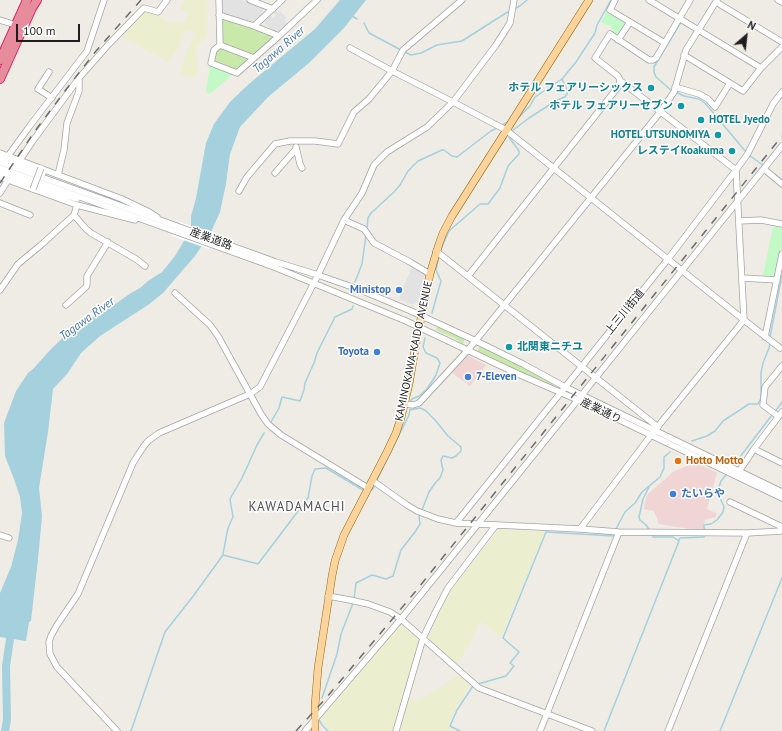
<!DOCTYPE html>
<html>
<head>
<meta charset="utf-8">
<style>
	body { margin:0 }
	#map { position:relative; width:782px; height:731px; overflow:hidden; background:#efece5; font-family:"PT Sans",sans-serif }
	canvas { display:block }
	.north { position:absolute; left:726px; top:16px; width:40px; height:40px; -webkit-text-stroke:3px #fff; paint-order:stroke; rotate:28deg; font-size:11px; font-weight:700; line-height:16px; text-align:center; color:#1e1e1e }
	.north::after { content:''; display:block; margin:auto; width:14px; height:18px; background:#1e1e1e; clip-path:polygon(50% 0,100% 100%,50% 72%,0 100%) }
	.scale { position:absolute; left:16px; top:24px; width:64px; height:18px; box-sizing:border-box; border:2px solid #1e1e1e; border-top:0; padding-left:5px; font-size:12px; line-height:14px; white-space:nowrap; color:#1e1e1e; -webkit-text-stroke:3px #fff; paint-order:stroke }
</style>
</head>
<body>
<div id="map">
<canvas width="782" height="731"></canvas>
<div class="north">N</div>
<div class="scale">100 m</div>
</div>
<script>
const ctx = document.querySelector('canvas').getContext('2d');
ctx.lineJoin = 'round';
function fillPath(path, color) {
  ctx.fillStyle = color;
  ctx.fill(path, 'evenodd');
}
function shape(rows) {
  const path = new Path2D();
  for (const r of rows) {
    path.moveTo(r[0], r[1]);
    for (let i = 2; i < r.length; i += 2) path.lineTo(r[i], r[i + 1]);
  }
  return path;
}
function stroke(path, color, width, dash) {
  ctx.strokeStyle = color;
  ctx.lineWidth = width;
  ctx.lineCap = dash ? 'butt' : 'round';
  ctx.setLineDash(dash || []);
  ctx.stroke(path);
}
function label(font, color, halo, rows, align = 'center') {
  ctx.font = font + ' "PT Sans","Noto Sans JP",sans-serif';
  ctx.lineWidth = 3;
  ctx.setLineDash([]);
  ctx.textBaseline = 'middle';
  ctx.strokeStyle = halo;
  ctx.fillStyle = color;
  for (const [text, x, y, turn = 0] of rows) {
    ctx.save();
    ctx.translate(x, y);
    ctx.rotate((+turn || 0) * Math.PI / 180);
    ctx.textAlign = isNaN(turn) ? turn : align;
    if (halo) ctx.strokeText(text, 0, 0);
    ctx.fillText(text, 0, 0);
    ctx.restore();
  }
}
fillPath(shape([
	[467,355,486,365,470,386,451,372],
	[695,462,717,473,707,509,716,513,716,517,705,520,702,531,659,524,654,511,644,509,647,495,673,472]
]), '#f0d5d4');
fillPath(shape([
	[185,0,207,0,207,35,196,49,198,71,194,79,181,75,181,68,195,33,186,29,177,51,175,51,169,62,122,37,145,11,159,17,172,24,174,21,184,24,189,13,180,9],
	[499,529,545,532,501,637,480,621,472,640,456,664,428,638,449,591,463,575],
	[402,623,421,640,394,731,332,731,327,728,322,717],
	[458,675,471,684,456,708,448,726,457,731,399,731,409,698,416,701,439,688]
]), '#eceed0');
fillPath(shape([
	[223,17,273,36,273,39,253,55,223,44,221,19],
	[222,47,246,57,247,59,244,64,236,70,213,61,216,51],
	[438,325,465,338,463,344,454,338,436,330],
	[480,346,516,363,554,383,552,386,513,369,477,352]
]), '#c9e9ab');
fillPath(shape([
	[607,11,626,22,627,25,617,37,611,33,613,30,610,26,601,22],
	[210,65,233,74,210,94,206,92],
	[776,226,782,227,782,246,776,276,774,278,765,278,763,275,773,227]
]), '#c2f9c6');
fillPath(shape([
	[221,0,242,0,264,8,259,19,255,24,224,14,222,12],
	[275,10,278,13,280,11,286,17,284,20,289,25,280,33,277,33,274,32,263,21,270,15,273,18,275,15,273,12],
	[412,266,426,274,420,300,418,302,412,305,399,299]
]), '#e2e2e2');
fillPath(shape([
	[340,0,366,0,344,28,309,63,268,97,240,127,230,154,226,184,220,212,211,232,195,256,163,293,148,305,100,336,81,353,67,374,53,389,48,432,39,488,42,516,38,559,31,621,29,622,26,641,0,637,0,593,11,567,18,540,22,513,20,497,14,479,5,456,4,423,16,391,28,373,33,369,51,349,74,327,108,309,131,293,140,288,148,281,162,272,175,256,191,229,191,216,196,198,206,143,214,124,230,102,250,83,315,29]
]), '#a5d0dd');
fillPath(shape([
	[180,222,216,236,209,249,172,236]
]), '#fff');
stroke(shape([
	[514,9,520,6,527,0],
	[352,16,357,19],
	[364,23,369,33,401,50],
	[404,52,411,55,421,53,437,45,462,41,506,13,511,11],
	[672,91,656,77,654,72,654,67,681,22],
	[676,92,684,96,699,99,705,103,746,152],
	[518,118,530,106,535,97,562,79,576,62,595,33,597,25,611,0],
	[502,125,508,122],
	[512,131,529,118,557,100,565,97,568,92,562,79],
	[749,155,764,166],
	[775,174,782,180],
	[367,229,368,218,371,213,394,192,400,185,408,171,418,161,442,150,444,150,452,156,457,157,491,131,497,128],
	[441,249,449,231,480,204,488,204,500,188,508,166,519,154,519,151,509,137],
	[355,282,362,264,366,235],
	[432,313,441,281,436,270,439,256],
	[770,337,782,275],
	[410,402,412,399,419,396,427,389,436,375,440,363,437,358,426,353,423,347,425,338],
	[410,410,420,408,425,410,435,420,448,436,461,447,461,451,456,456,452,458,443,456,441,460,443,470,440,478,436,482,429,492,422,510],
	[775,412,782,402],
	[271,422,279,408,282,397,300,401,304,390,305,383,314,363,317,353,335,317,352,309,353,306],
	[692,441,707,436,715,431,723,421,749,404,758,404,761,398,761,373,763,363,769,348,770,343],
	[733,466,772,415],
	[377,480,409,415,410,409],
	[649,487,643,499,639,517,640,520,646,525,650,531],
	[372,490,374,487],
	[616,529,625,512,635,503,642,492,660,477,664,468,664,457,670,452],
	[704,530,704,525,711,524,717,520,723,512,724,507,719,495,719,487,721,481,727,474],
	[679,540,680,538,704,537,704,535],
	[223,554,228,528,233,517,230,499,242,478,257,445,264,433],
	[354,599,356,583,372,575,386,579,393,576,401,550,415,532,420,524,419,517,421,514],
	[478,684,506,676,514,666,510,663,519,652,503,638,546,532,614,536,614,533],
	[322,698,337,654,341,634,353,603],
	[319,720,322,725,328,731],
	[130,731,131,731,165,632,194,595,223,555,258,564,308,498,312,476,315,469,326,468,363,490],
	[460,731,450,726,457,710,473,686],
	[604,731,679,541,673,537,653,537,653,536],
	[720,731,782,578]
]), '#a5d0dd', 1.5);
stroke(shape([
	[5,731,7,720,6,666,10,639,12,629]
]), '#a5d0dd', 8);
const minor = shape([
	[219,0,220,45,214,50,211,63,237,73,279,36,317,0],
	[250,0,273,9],
	[615,0,610,10,665,43],
	[649,0,761,68],
	[778,0,782,2],
	[716,2,782,42],
	[219,15,254,26,279,36],
	[0,20,19,26],
	[254,26,282,0],
	[618,40,630,22],
	[220,45,254,58],
	[350,48,392,71,453,102,506,130,744,320,655,430,580,529,456,523,438,519,417,511,407,505,373,481],
	[684,55,743,91,761,68,782,47],
	[49,72,38,89,52,98],
	[619,85,620,80,618,76,595,58,610,34,649,60,653,60,656,58,690,0],
	[675,87,699,94,708,99,715,107,730,83],
	[296,147,300,164,302,168],
	[0,153,122,199,149,212,157,217],
	[8,156,29,127,87,51,104,0],
	[0,157,43,173],
	[20,160,32,142,79,78,108,45,144,8,158,12,167,0],
	[0,162,276,262,318,275,358,289,411,311,476,341,523,364,565,387,782,492],
	[0,168,274,267,406,321,518,374,578,400,782,498],
	[764,169,782,184],
	[0,173,77,199],
	[275,173,296,149],
	[58,175,64,150,67,123,79,91,79,78],
	[0,177,77,205,135,220],
	[239,191,247,177,275,144,290,141,315,141,338,144,354,112,369,99,392,71,403,50,462,0],
	[0,193,8,180],
	[0,203,30,215],
	[74,215,86,229,91,233,136,259,145,266],
	[344,220,364,229,374,243,410,262,430,274],
	[739,221,761,220,782,224],
	[436,251,658,427],
	[468,276,622,82,736,170,744,320,780,348],
	[742,278,777,280],
	[0,290,18,264,41,245,74,215,77,205],
	[175,293,210,325,218,336,261,414,268,424,281,435,368,488],
	[66,305,86,287,87,284,87,276,108,242],
	[765,337,782,254],
	[405,404,413,405,419,403,468,350,661,111,674,92,686,50,717,0],
	[778,416,763,405,765,387,782,366],
	[754,449,782,463],
	[738,473,754,449,782,412],
	[730,502,780,526],
	[456,523,668,259,736,170,747,155,773,104,782,92],
	[580,529,619,532,747,533,782,531],
	[0,535,9,538],
	[328,596,350,600,368,604,390,612,401,619,479,688,592,731],
	[117,731,57,667,50,654,49,642,51,636,57,625,78,594,133,463,138,455,144,446,148,441,159,433,250,394,260,387,318,275,344,220,362,193,374,165,387,152,427,127,453,102,496,45,510,23,514,0],
	[305,731,401,619,478,524,782,146],
	[396,731,423,638,436,611,448,588,496,525],
	[540,731,619,532],
	[668,731,747,533]
]);
const major = shape([
	[315,731,315,706,318,668,332,576,335,561,344,535,387,452,396,433,401,418,409,384,417,338,430,274,439,244,443,233,452,216,589,0]
]);
const highway = shape([
	[0,60,27,0],
	[0,79,32,8,37,0]
]);
stroke(minor, '#a5a5a5', 7);
stroke(major, '#986601', 8);
stroke(highway, '#da2563', 10);
stroke(minor, '#fff', 5.5);
stroke(major, '#fbd39d', 7);
stroke(highway, '#e68c9d', 8);
stroke(shape([
	[0,183,35,131,68,87,96,51,141,0],
	[296,731,327,697,415,592,782,136]
]), '#6c6c6c', 1.5, [8, 8]);
const minorBridge = shape([
	[33,189,41,168]
]);
stroke(minorBridge, '#a5a5a5', 7, []);
stroke(minorBridge, '#fff', 5.5);
for (const [x, y, r, color] of [
	[651,88,4,"#0f9aa8"],
	[681,106,4,"#0f9aa8"],
	[701,120,4,"#0f9aa8"],
	[718,135,4,"#0f9aa8"],
	[732,151,4,"#0f9aa8"],
	[399,290,4,"#3f7fe0"],
	[509,347,4,"#0f9aa8"],
	[377,352,4,"#3f7fe0"],
	[468,377,4,"#3f7fe0"],
	[678,461,4,"#e8710a"],
	[673,494,4,"#3f7fe0"]
]) {
  const dot = new Path2D();
  dot.arc(x, y, r, 0, 2 * Math.PI);
  ctx.fillStyle = color;
  ctx.fill(dot);
  stroke(dot, '#fff', 1.5);
}
label('bold 11px', '#0d838f', '#fff', [
	["ホテル フェアリーシックス",643,88],
	["ホテル フェアリーセブン",673,106],
	["HOTEL Jyedo",709,120,"left"],
	["HOTEL UTSUNOMIYA",710,135],
	["レステイKoakuma",724,151],
	["北関東ニチユ",517,347,"left"]
], 'right');
label('11px', '#1e1e1e', '#fff', [
	["産業道路",211,239,20],
	["上三川街道",625,312,-51],
	["KAMINOKAWA-KAIDO AVENUE",414,351,-78],
	["産業通り",601,411,26]
]);
label('bold 11px', '#366cbe', '#fff', [
	["Ministop",391,290],
	["Toyota",369,352],
	["7-Eleven",476,377,"left"],
	["たいらや",681,494,"left"]
], 'right');
label('bold 11px', '#c56008', '#fff', [
	["Hotto Motto",686,461]
], 'left');
label('italic 12px', '#4877a6', '#fff', [
	["Tagawa River",279,50,-41],
	["Tagawa River",87,319,-36]
]);
ctx.letterSpacing = '1px';
label('13px', '#515151', '#fff', [
	["KAWADAMACHI",297,507]
]);
ctx.letterSpacing = '0px';
</script>
</body>
</html>
